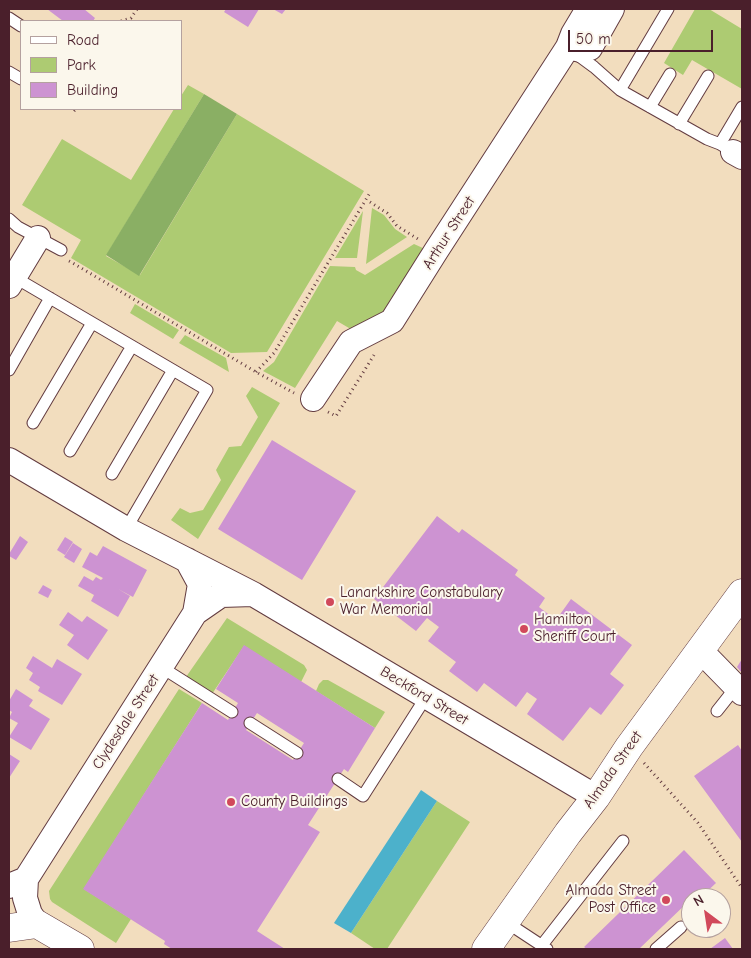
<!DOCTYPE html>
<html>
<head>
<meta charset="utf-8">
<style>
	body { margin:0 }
	#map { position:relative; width:751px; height:958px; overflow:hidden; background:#f2ddbe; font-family:"Comic Neue",sans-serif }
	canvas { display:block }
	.frame { position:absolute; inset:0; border:10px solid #4a1f2b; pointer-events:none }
	.legend { position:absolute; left:20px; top:20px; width:162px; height:90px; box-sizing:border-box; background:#fbf7ec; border:1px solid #b4a19f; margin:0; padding:6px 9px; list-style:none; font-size:15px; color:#4a1f2b }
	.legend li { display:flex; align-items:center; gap:10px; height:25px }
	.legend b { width:25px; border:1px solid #b4a19f }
	.north { position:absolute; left:681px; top:888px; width:50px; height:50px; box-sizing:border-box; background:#fbf7ec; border:1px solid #b4a19f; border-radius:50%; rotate:329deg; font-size:14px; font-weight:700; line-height:20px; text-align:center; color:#4a1f2b }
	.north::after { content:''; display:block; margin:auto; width:18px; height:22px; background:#d1495b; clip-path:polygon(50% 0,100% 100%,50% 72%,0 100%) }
	.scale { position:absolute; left:568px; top:30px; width:145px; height:22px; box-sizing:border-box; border:2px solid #4a1f2b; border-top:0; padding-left:6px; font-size:15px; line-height:18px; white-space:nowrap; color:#4a1f2b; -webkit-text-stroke:4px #fbf7ec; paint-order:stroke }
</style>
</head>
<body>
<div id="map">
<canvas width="751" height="958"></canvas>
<div class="frame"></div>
<ul class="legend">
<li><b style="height:6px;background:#fff"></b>Road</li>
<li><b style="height:14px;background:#adcb72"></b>Park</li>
<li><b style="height:14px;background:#cd93d2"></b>Building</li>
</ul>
<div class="north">N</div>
<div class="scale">50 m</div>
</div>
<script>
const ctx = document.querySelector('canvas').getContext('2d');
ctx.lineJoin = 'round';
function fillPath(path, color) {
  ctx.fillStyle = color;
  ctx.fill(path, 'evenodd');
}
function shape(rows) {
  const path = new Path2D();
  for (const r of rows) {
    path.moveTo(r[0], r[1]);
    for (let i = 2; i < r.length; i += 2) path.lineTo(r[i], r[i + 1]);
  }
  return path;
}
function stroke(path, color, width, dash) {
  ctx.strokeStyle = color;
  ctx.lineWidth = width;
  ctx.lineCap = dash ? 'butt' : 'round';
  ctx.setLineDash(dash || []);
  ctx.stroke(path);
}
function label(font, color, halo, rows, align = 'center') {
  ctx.font = font + ' "Comic Neue",sans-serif';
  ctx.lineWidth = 4;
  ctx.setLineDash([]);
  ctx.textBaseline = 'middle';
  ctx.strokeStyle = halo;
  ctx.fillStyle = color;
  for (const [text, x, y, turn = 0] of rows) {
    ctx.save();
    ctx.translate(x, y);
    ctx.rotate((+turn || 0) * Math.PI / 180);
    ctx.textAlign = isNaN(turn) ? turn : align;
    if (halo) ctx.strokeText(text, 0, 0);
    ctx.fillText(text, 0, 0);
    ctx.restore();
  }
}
fillPath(shape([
	[695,9,709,9,742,29,742,89,692,60,683,75,664,63],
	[188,85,204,94,106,256,140,275,237,114,364,191,267,352,231,353,71,258,81,240,22,205,62,139,131,180,174,109,181,109,181,96],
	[372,208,384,215,395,229,407,237,366,264],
	[363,211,357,258,335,258],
	[414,244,425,249,387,316,354,331,337,321,295,388,263,371,274,362,330,266,355,267,356,270,365,275],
	[135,304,179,330,173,339,130,313],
	[185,335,226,358,229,372,179,343],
	[252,387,280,403,198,539,171,520,180,508,190,513,203,510,221,480,216,470,229,447,241,446,258,417,246,396],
	[227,618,304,665,307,670,301,682,244,646,212,694,186,677],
	[323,680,328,680,385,712,375,728,316,691,319,684],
	[179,689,202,703,84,889,131,919,116,943,52,902,50,899,49,891],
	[437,801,470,822,387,949,375,949,351,933]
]), '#adcb72');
fillPath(shape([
	[204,94,237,114,139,276,106,255]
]), '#8aaf64');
fillPath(shape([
	[421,790,437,801,351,933,334,923]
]), '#4cb1cb');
fillPath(shape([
	[47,9,84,9,95,18,93,21,63,21],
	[226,9,259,9,248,27,224,12],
	[273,9,286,9,282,14],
	[272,440,356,491,302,580,218,529],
	[437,516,459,533,462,529,518,570,515,575,545,598,539,607,556,620,571,599,632,645,610,674,624,685,601,715,590,707,563,741,527,714,537,699,527,692,516,707,484,683,477,692,449,671,456,662,428,641,439,627,427,618,416,631,374,599],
	[20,536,28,542,16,560,9,556,9,554],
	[65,537,73,542,65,555,57,550],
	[73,543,82,549,74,563,64,557],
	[103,546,147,570,133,597,118,589,130,596,118,617,91,601,94,595,78,586,84,576,93,581,96,577,101,580,103,578,82,567,90,552,97,556],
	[43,585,52,590,48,598,38,593],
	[68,612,82,622,87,616,108,630,88,660,67,645,74,635,59,625],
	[244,645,375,728,348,772,344,769,308,825,320,832,257,931,285,949,172,949,164,944,165,941,83,889,202,703,228,720,238,703,216,689],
	[257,713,304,743,293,760,246,730],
	[33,656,52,668,57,659,82,674,62,705,38,691,40,687,29,680,33,673,26,668],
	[742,659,742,673,737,667],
	[16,689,33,700,29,706,50,719,31,750,9,737,18,723,9,718,12,712,9,710,9,701],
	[738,745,742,751,742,842,694,776],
	[9,754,20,761,9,778],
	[684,850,716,883,700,898,691,898,691,902,689,901,639,949,587,949,584,947],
	[725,938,733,949,710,949]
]), '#cd93d2');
const service = shape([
	[9,18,21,26],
	[575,53,594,67,620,90,707,139,720,144,733,152],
	[9,72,21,79],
	[620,90,668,9],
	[650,107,670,74],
	[679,124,708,76],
	[720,144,742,107],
	[9,219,18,227,61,250],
	[14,277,207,390,126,529],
	[9,370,50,298],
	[33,423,92,323],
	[70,451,132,346],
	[112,474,173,370],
	[161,667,232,712],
	[717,711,736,687],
	[250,723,297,753],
	[338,779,363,796,426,697],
	[506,922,547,949],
	[542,945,623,841],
	[656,949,681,927]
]);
const minor = shape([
	[568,47,581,50,590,48,612,9],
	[733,152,742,157],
	[9,286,38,238],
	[313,399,351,342,392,321,436,251,568,47,573,34,588,9],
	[9,460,126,529,253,594,596,797],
	[195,613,221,595,253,594],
	[700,650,742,693],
	[26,879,25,898,30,914,37,924],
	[9,886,26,879,195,613,200,584,187,560]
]);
const primary = shape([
	[9,928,37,924,80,949],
	[486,949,568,833,596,797,629,747,742,593]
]);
stroke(service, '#633c41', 13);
stroke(minor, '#633c41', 26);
stroke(primary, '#633c41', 29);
stroke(shape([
	[121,21,131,18,137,9],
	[74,111,76,109],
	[370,202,387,213,397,226,418,239],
	[69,261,71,262,256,372,294,393],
	[256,372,274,353,371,191],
	[328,412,336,416,374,355],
	[644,763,698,823,742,888]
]), '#633c41', 3, [1, 4]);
stroke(service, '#fff', 11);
stroke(minor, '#fff', 24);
stroke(primary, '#fff', 28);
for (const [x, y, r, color] of [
	[330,602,5,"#d1495b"],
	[524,629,5,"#d1495b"],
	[231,802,5,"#d1495b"],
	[666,900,5,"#d1495b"]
]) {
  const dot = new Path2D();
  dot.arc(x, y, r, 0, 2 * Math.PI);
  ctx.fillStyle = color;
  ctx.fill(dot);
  stroke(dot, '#fbf7ec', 2);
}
label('15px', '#4a1f2b', '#fbf7ec', [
	["Arthur Street",449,233,-57],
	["Beckford Street",424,696,31],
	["Clydesdale Street",126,722,-57],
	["Almada Street",613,770,-55]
]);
label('15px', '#4a1f2b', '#fbf7ec', [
	["Lanarkshire Constabulary",340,593],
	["War Memorial",340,610],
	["Hamilton",534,620],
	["Sheriff Court",534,637],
	["County Buildings",241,802],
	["Almada Street",656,891,"right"],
	["Post Office",656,908,"right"]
], 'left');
</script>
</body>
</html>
